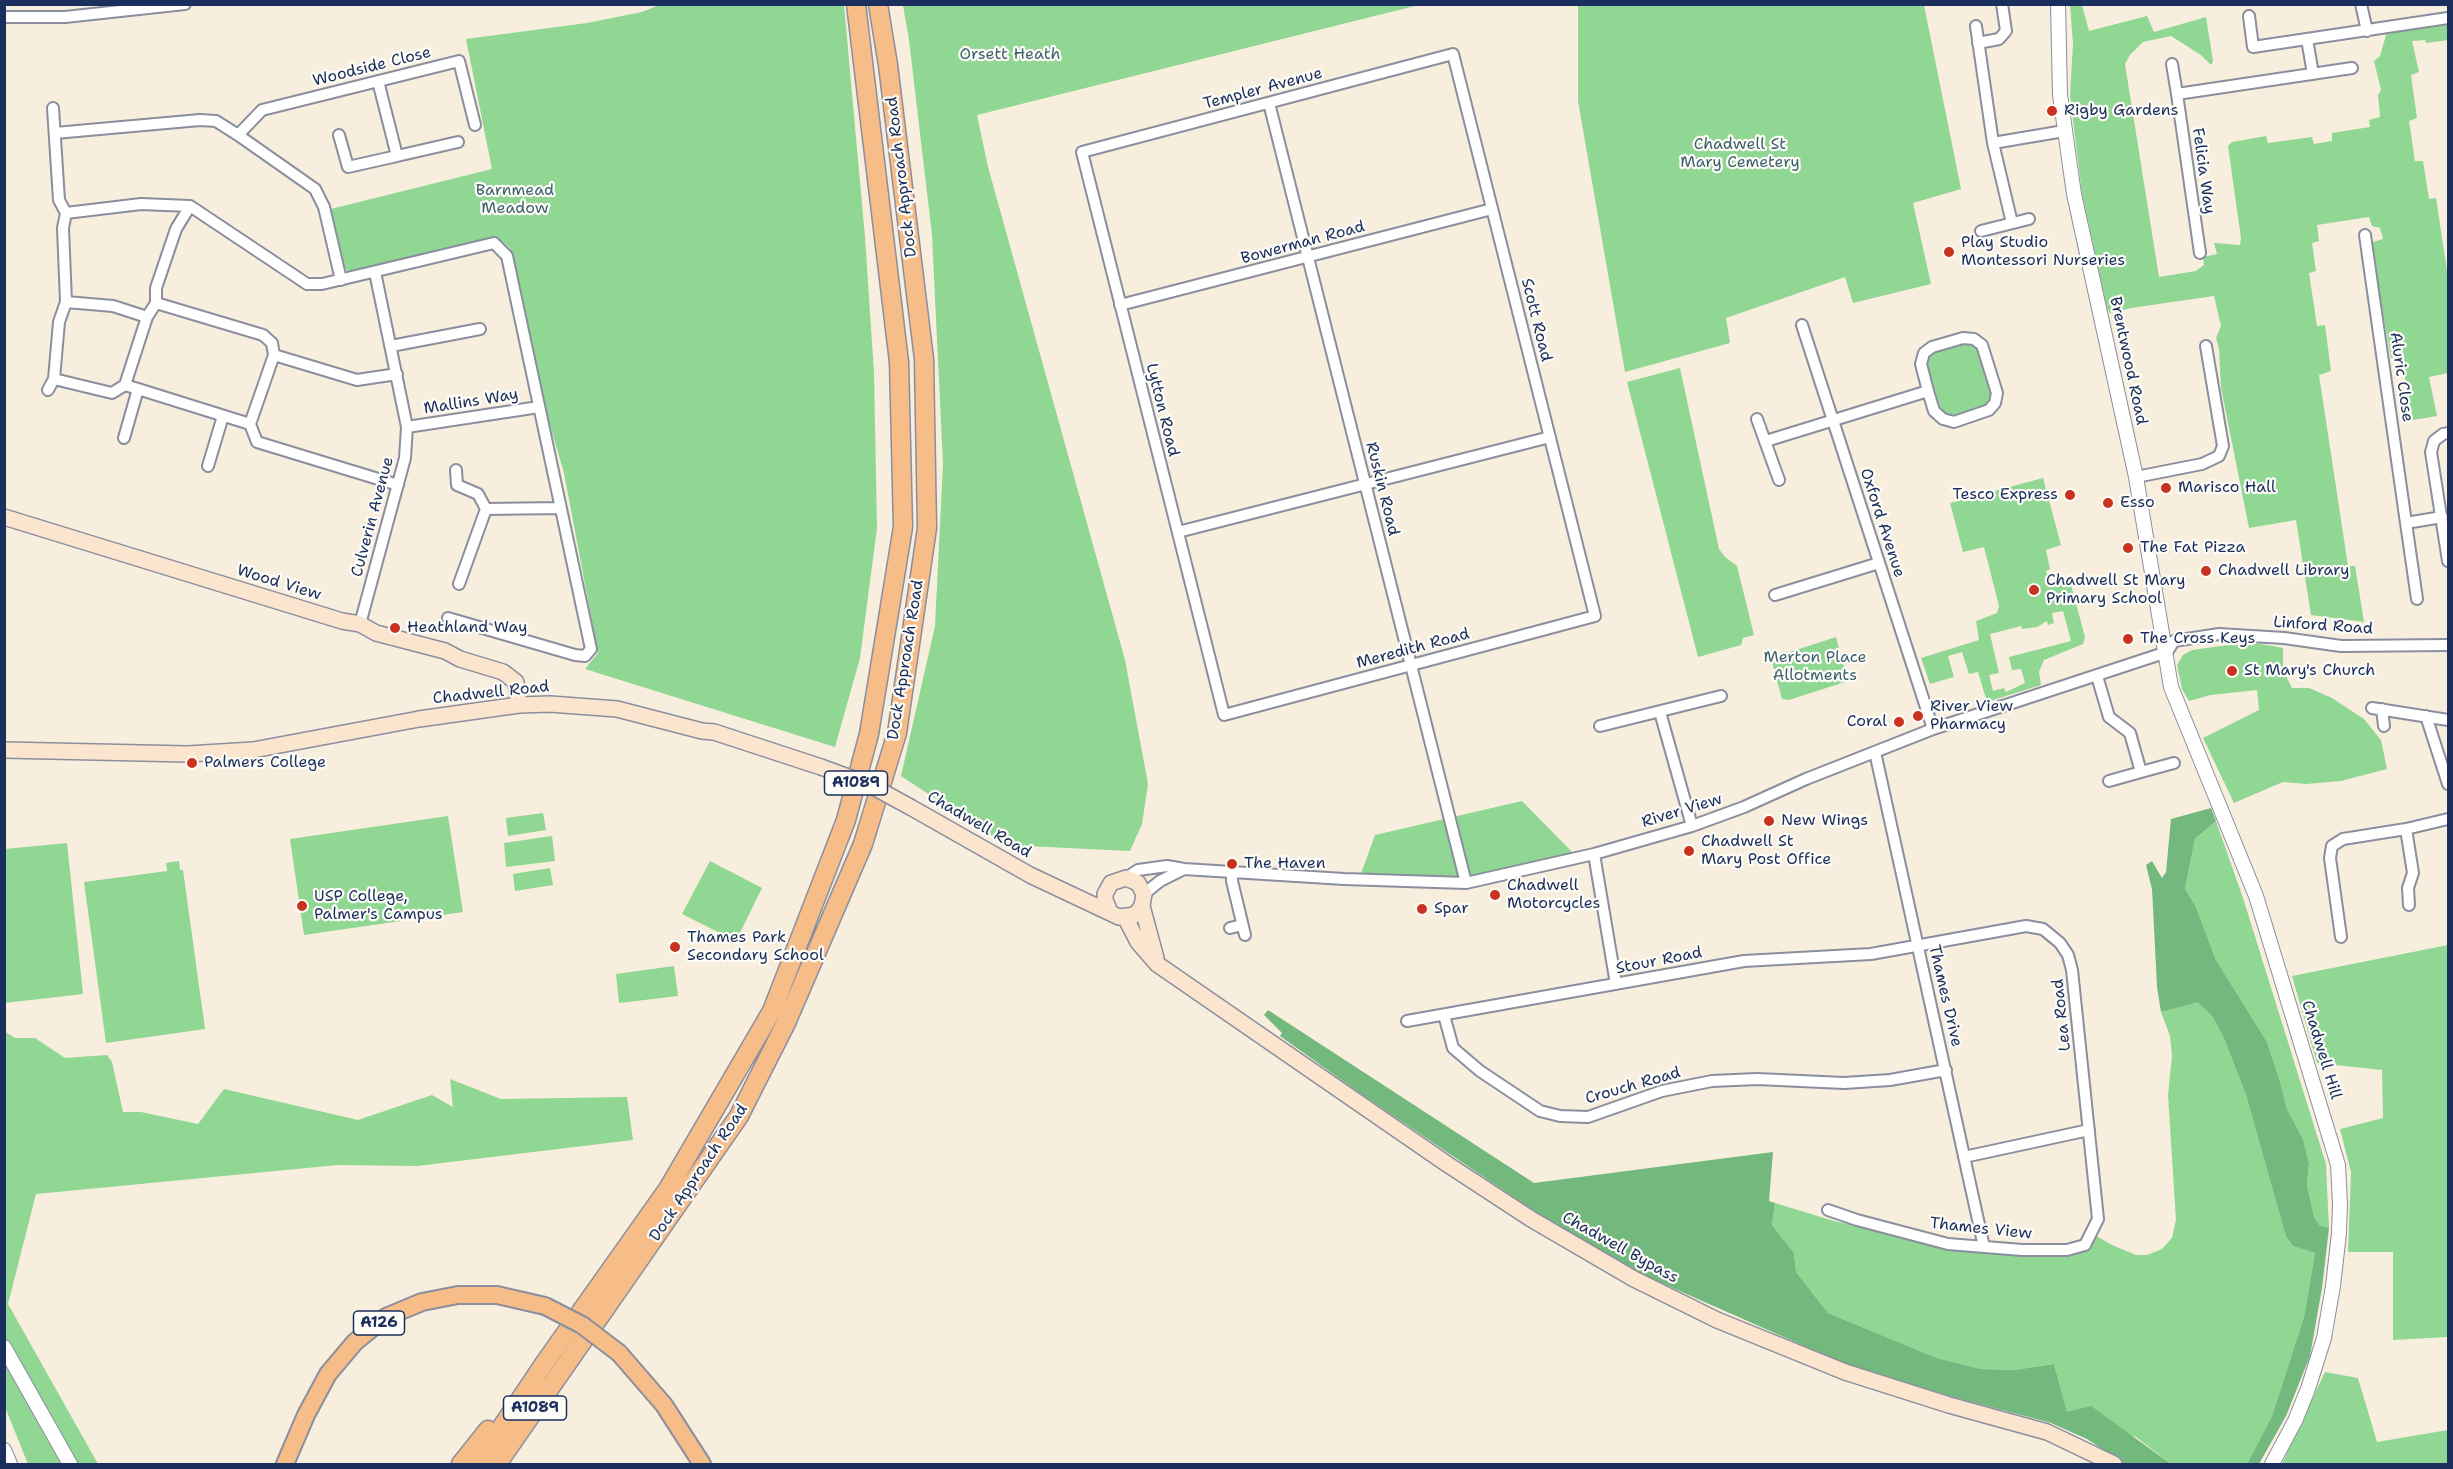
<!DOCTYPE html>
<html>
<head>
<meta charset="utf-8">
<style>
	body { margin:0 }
	#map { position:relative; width:2453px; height:1469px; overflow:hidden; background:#f8eede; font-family:"Shantell Sans",sans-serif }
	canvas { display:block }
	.frame { position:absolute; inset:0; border:6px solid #1b2f5e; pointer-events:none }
</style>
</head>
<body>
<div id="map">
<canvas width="2453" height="1469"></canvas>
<div class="frame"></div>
</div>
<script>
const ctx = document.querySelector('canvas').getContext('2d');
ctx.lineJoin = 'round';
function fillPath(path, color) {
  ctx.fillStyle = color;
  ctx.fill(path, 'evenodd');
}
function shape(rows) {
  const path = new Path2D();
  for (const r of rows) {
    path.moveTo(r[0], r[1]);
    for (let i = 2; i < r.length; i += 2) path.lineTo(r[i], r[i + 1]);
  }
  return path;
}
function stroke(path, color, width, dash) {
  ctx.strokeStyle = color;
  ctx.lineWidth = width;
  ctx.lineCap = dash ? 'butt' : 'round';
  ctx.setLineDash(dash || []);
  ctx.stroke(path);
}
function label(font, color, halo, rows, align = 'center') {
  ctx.font = font + ' "Shantell Sans",sans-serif';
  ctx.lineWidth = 4.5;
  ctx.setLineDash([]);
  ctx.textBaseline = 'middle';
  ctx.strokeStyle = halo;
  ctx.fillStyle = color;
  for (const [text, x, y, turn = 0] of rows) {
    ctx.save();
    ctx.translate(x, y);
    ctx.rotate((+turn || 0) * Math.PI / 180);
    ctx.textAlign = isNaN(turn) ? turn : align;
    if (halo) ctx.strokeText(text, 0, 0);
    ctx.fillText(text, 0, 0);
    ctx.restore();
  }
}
fillPath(shape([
	[659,5,844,5,865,237,874,373,877,528,860,658,835,747,585,669,598,653,564,473,547,415,510,248,498,238,350,272,342,267,331,209,492,169,466,39,587,23,642,12],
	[903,5,1419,5,977,115,988,167,1125,660,1148,784,1142,824,1130,851,1006,845,901,776,935,626,943,464,932,235,909,40],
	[1578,5,1924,5,1961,189,1913,203,1931,284,1853,303,1845,277,1726,318,1730,343,1625,372,1578,101],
	[2070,5,2082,5,2089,31,2147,16,2154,32,2206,17,2213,61,2211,65,2201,55,2171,36,2143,42,2130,55,2125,64,2159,277,2196,271,2204,265,2203,257,2217,254,2214,243,2240,245,2241,238,2228,146,2232,142,2266,136,2268,143,2312,137,2314,144,2332,141,2332,133,2370,127,2369,120,2380,117,2378,95,2381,90,2374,61,2380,56,2387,32,2448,23,2448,40,2426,43,2425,40,2412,41,2419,72,2411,75,2417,118,2409,121,2415,161,2423,161,2429,199,2436,198,2448,277,2448,373,2429,377,2437,416,2413,420,2402,362,2391,358,2374,263,2373,242,2383,239,2380,228,2372,226,2369,217,2317,225,2319,241,2312,243,2316,271,2309,273,2317,326,2325,325,2331,371,2319,375,2348,566,2355,566,2364,622,2311,615,2296,520,2249,528,2221,388,2219,349,2216,338,2221,326,2214,296,2131,308,2110,313,2107,308,2082,193,2070,96,2073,43],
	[1963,338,1982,345,1995,403,1954,422,1934,411,1924,353],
	[1680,368,1719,549,1725,557,1737,566,1754,635,1743,638,1741,645,1698,657,1627,382],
	[2043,478,2061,545,2046,550,2050,569,2046,571,2051,586,2070,581,2085,637,2083,644,2044,660,2039,672,2041,685,1987,702,1978,672,1969,674,1962,652,1948,656,1954,677,1930,684,1921,658,1979,640,1976,621,1997,613,1999,606,1984,547,1963,552,1950,503],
	[2063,611,2071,641,2009,657,2012,670,2021,669,2025,683,2006,692,2004,688,1993,691,1989,675,1999,673,1990,634,2021,626,2022,629,2037,627,2047,621,2048,625,2054,623,2052,613],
	[1836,637,1848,681,1789,700,1782,699,1771,658],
	[2250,642,2283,648,2283,670,2292,688,2309,688,2332,698,2364,719,2381,740,2387,769,2341,781,2306,784,2283,782,2234,803,2203,738,2259,710,2257,690,2211,695,2189,701,2182,689,2177,665,2183,655,2192,650],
	[1522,801,1577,857,1466,883,1359,879,1375,835],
	[543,813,546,830,508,836,506,818],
	[448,816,463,912,304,935,290,839],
	[2216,821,2243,898,2326,1164,2329,1228,2319,1225,2314,1217,2307,1185,2309,1163,2303,1139,2287,1109,2280,1081,2267,1042,2216,960,2196,907,2185,889,2195,839],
	[552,836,555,861,506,867,504,843],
	[67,843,83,994,5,1003,5,849],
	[179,861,180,870,183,870,205,1029,106,1043,84,882,167,871,166,863],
	[710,861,762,888,736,941,682,914],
	[550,868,553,885,515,891,513,874],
	[2448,945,2448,1337,2393,1340,2393,1252,2348,1252,2351,1172,2340,1129,2383,1118,2382,1070,2317,1063,2292,976],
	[674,966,678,996,619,1003,616,974],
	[2198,1001,2212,1016,2223,1036,2246,1095,2286,1237,2293,1246,2315,1253,2304,1317,2272,1416,2247,1464,2171,1464,2136,1437,2067,1412,2054,1364,2014,1370,1981,1369,1937,1358,1828,1313,1796,1272,1794,1253,1772,1225,1775,1203,1834,1221,1902,1235,1984,1247,2085,1245,2091,1233,2112,1245,2136,1255,2147,1255,2162,1249,2172,1238,2176,1220,2168,1095,2172,1056,2170,1036,2161,1012],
	[4,1031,15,1038,35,1038,65,1058,107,1055,112,1062,123,1112,141,1112,198,1124,224,1089,358,1120,432,1095,453,1107,450,1079,501,1099,627,1097,633,1140,417,1166,338,1165,36,1194,8,1304,98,1464,28,1464,5,1407],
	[2325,1372,2358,1378,2377,1442,2448,1430,2448,1464,2282,1464]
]), '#8fd792');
fillPath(shape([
	[2211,808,2216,821,2195,839,2185,889,2196,907,2216,960,2267,1042,2280,1081,2287,1109,2303,1139,2309,1163,2307,1185,2314,1217,2319,1225,2329,1228,2322,1288,2310,1356,2286,1416,2259,1464,2247,1464,2272,1416,2304,1317,2315,1253,2293,1246,2286,1237,2246,1095,2223,1036,2212,1016,2198,1002,2161,1012,2157,987,2152,889,2146,865,2152,861,2162,878,2166,872,2171,819],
	[1268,1010,1534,1183,1773,1152,1769,1201,1775,1203,1772,1225,1794,1253,1796,1272,1828,1313,1937,1358,1981,1369,2014,1370,2054,1364,2067,1412,2091,1406,2171,1464,2125,1464,2087,1439,2051,1423,1953,1397,1847,1365,1639,1273,1537,1213,1364,1096,1280,1036,1282,1033,1264,1015]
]), '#73b87c');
const minor = shape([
	[2361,4,2367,31],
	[2249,16,2253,47,2448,18],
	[4,17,65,17,185,4],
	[1976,26,1993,143,2012,223],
	[2307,39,2313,74],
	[1978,43,1999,39,2006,31,2002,4],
	[1453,54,1595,616,1224,715,1082,152,1453,54],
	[2172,64,2177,94],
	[1269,103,1466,883],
	[55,133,200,120,216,121,238,135,262,110,459,61,475,125],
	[238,135,315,189,324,207,341,280],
	[339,135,348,167,397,156,378,81],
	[1993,143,2064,131],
	[397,156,458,142],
	[66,213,141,204,190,206,307,284,322,284,494,243,507,256,591,649,585,656,575,655,448,618],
	[1981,231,2029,219],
	[2365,235,2406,523,2442,517],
	[2200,253,2177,94,2352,68],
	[66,302,113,306,147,317],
	[156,303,263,335,272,343,274,355,250,424],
	[1120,305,1492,209],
	[1802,325,1933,729],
	[391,346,480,329],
	[274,355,357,380,397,374],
	[54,379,112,393,125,385,138,389,250,424,257,442,398,485],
	[125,385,147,317,156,303,156,288,176,229,190,206],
	[48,390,54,379,59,322,66,302,63,228,66,213,59,200,53,108],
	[1757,419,1779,480],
	[407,427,539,407],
	[2448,433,2443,434,2434,441,2431,452,2448,561],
	[124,438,138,389],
	[1766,441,1928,391,1921,364,1924,353,1932,347,1963,338,1974,339,1982,345,1997,393,1995,403,1989,410,1954,422,1943,419,1934,411,1928,391],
	[208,466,223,416],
	[456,470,457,485,478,494,486,509,459,584],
	[2136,477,2202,464,2219,456,2223,446,2206,346],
	[486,509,561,508],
	[2406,523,2417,599],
	[1178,532,1550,437],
	[1775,595,1879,563],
	[360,624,405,458,407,427,375,272],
	[2097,676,2109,717,2130,733,2141,772,2174,763],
	[2372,708,2448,720],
	[2382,709,2384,726],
	[1660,712,1692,826],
	[2426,716,2448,784],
	[1600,726,1721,696],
	[1875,752,1984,1247],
	[2109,781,2141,772],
	[2406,829,2413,873,2408,888,2409,905],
	[1594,854,1616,984],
	[1232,871,1232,881,1245,935],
	[1126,878,1138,870,1167,866,1184,869,1344,879,1466,883,1594,854,1692,826,1744,807,1806,779,1933,729,2167,652,2174,641,2219,634,2284,638,2341,646,2448,645],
	[1144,894,1160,881,1184,869],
	[1230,928,1242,925],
	[2341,937,2330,858,2332,846,2343,839,2406,829,2448,819],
	[1444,1015,1453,1048,1480,1071,1540,1111,1560,1116,1588,1117,1662,1091,1712,1081,1757,1079,1844,1083,1890,1080,1946,1070],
	[1407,1021,1744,961,1871,954,2026,926,2043,929,2060,943,2068,955,2072,970,2098,1219,2085,1245,2067,1250,2022,1250,1948,1244,1857,1220,1828,1210],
	[1964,1157,2089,1130]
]);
const tertiary = shape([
	[2058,4,2060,95,2074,194,2136,477,2171,687,2256,896,2338,1165,2340,1204,2339,1233,2333,1286,2324,1338,2308,1389,2295,1421,2272,1464],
	[4,1347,70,1464],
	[4,1450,10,1464]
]);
const secondary = shape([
	[4,517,342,621,360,624,376,633,445,651,460,659,503,672,516,682,519,705],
	[4,750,188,754,253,750,419,719,519,705,550,704,617,709,702,731,714,732,821,767],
	[912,808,1030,875,1119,917,1135,915,1142,906,1144,894,1138,883,1126,878,1111,883,1105,894,1105,900,1110,912],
	[1142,906,1156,958],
	[1125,917,1138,942,1157,964,1447,1164,1531,1219,1634,1279,1717,1320,1845,1372,1949,1405,2047,1432,2114,1464]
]);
const primary = shape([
	[619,1353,664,1405,702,1464],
	[285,1464,306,1415,328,1374,355,1342,386,1317,422,1302,458,1295,497,1295,545,1306]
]);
const trunk = shape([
	[461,1464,488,1430],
	[477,1464,544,1364,668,1189,772,1011,846,820,869,734,903,527,899,362,856,4],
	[497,1464,739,1116,786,1023,863,844,897,733,927,528,924,359,888,65,878,4]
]);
stroke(minor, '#8a8e9e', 14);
stroke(tertiary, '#8a8e9e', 16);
stroke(secondary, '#8a8e9e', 18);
stroke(primary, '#8a8e9e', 20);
stroke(trunk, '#8a8e9e', 21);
stroke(minor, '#fff', 10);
stroke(tertiary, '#fff', 14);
stroke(secondary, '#fce5cf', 15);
stroke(primary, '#f7bd88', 16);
stroke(trunk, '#f7bd88', 18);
const secondaryBridge = shape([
	[821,767,870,785,912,808]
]);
const primaryBridge = shape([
	[545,1306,582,1325,619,1353]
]);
stroke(secondaryBridge, '#8a8e9e', 18, []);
stroke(primaryBridge, '#8a8e9e', 20, []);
stroke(secondaryBridge, '#fce5cf', 15);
stroke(primaryBridge, '#f7bd88', 16);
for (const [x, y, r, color] of [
	[2052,111,6,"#c8321e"],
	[1949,252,6,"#c8321e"],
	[2166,488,6,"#c8321e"],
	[2070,495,6,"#c8321e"],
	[2108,503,6,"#c8321e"],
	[2128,548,6,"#c8321e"],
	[2206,571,6,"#c8321e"],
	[2034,590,6,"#c8321e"],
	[395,628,6,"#c8321e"],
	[2128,639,6,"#c8321e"],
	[2232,671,6,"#c8321e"],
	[1918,716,6,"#c8321e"],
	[1899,722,6,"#c8321e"],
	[192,763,6,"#c8321e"],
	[1769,821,6,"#c8321e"],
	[1689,851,6,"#c8321e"],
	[1232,864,6,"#c8321e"],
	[1495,895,6,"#c8321e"],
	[302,906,6,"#c8321e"],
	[1422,909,6,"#c8321e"],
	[675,947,6,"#c8321e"]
]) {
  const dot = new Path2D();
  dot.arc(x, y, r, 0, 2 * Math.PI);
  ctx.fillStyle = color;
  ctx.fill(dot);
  stroke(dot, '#fdfcf7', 2);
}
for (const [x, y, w] of [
	[856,783,63],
	[379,1323,51],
	[535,1408,63]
]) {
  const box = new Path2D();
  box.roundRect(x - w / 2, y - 12, w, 24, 4.5);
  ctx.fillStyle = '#fdfcf7';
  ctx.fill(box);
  stroke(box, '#1b2f5e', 1.5);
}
label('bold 15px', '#1b2f5e', null, [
	["A1089",856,783],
	["A126",379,1323],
	["A1089",535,1408]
]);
label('16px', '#3e616e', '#fdfcf7', [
	["Orsett Heath",1010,55],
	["Chadwell St",1740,145],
	["Mary Cemetery",1740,163],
	["Barnmead",515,191],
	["Meadow",515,209],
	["Merton Place",1815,658],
	["Allotments",1815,676]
]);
label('16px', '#1b2f5e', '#fdfcf7', [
	["Woodside Close",372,67,-14],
	["Templer Avenue",1263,89,-15],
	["Felicia Way",2203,171,82],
	["Dock Approach Road",902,177,-97],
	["Bowerman Road",1303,243,-15],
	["Scott Road",1536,320,76],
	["Brentwood Road",2128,361,78],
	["Aluric Close",2401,377,82],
	["Mallins Way",471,402,-9],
	["Lytton Road",1162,410,76],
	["Ruskin Road",1382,489,76],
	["Culverin Avenue",373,517,-75],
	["Oxford Avenue",1882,523,72],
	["Wood View",279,583,17],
	["Linford Road",2323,626,4],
	["Meredith Road",1413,649,-15],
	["Dock Approach Road",906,660,-81],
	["Chadwell Road",491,693,-6],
	["River View",1682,811,-17],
	["Chadwell Road",979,825,30],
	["Stour Road",1659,961,-11],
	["Thames Drive",1945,996,77],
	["Lea Road",2062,1015,-96],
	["Chadwell Hill",2321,1050,73],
	["Crouch Road",1633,1086,-16],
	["Dock Approach Road",699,1173,-56],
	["Thames View",1981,1229,6],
	["Chadwell Bypass",1620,1248,29]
]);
label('16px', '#1b2f5e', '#fdfcf7', [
	["Rigby Gardens",2064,111],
	["Play Studio",1961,243],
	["Montessori Nurseries",1961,261],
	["Marisco Hall",2178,488],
	["Tesco Express",2058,495,"right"],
	["Esso",2120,503],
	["The Fat Pizza",2140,548],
	["Chadwell Library",2218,571],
	["Chadwell St Mary",2046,581],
	["Primary School",2046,599],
	["Heathland Way",407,628],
	["The Cross Keys",2140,639],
	["St Mary's Church",2244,671],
	["River View",1930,707],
	["Pharmacy",1930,725],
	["Coral",1887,722,"right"],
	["Palmers College",204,763],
	["New Wings",1781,821],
	["Chadwell St",1701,842],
	["Mary Post Office",1701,860],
	["The Haven",1244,864],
	["Chadwell",1507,886],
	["Motorcycles",1507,904],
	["USP College,",314,897],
	["Palmer's Campus",314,915],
	["Spar",1434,909],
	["Thames Park",687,938],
	["Secondary School",687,956]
], 'left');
</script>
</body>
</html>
